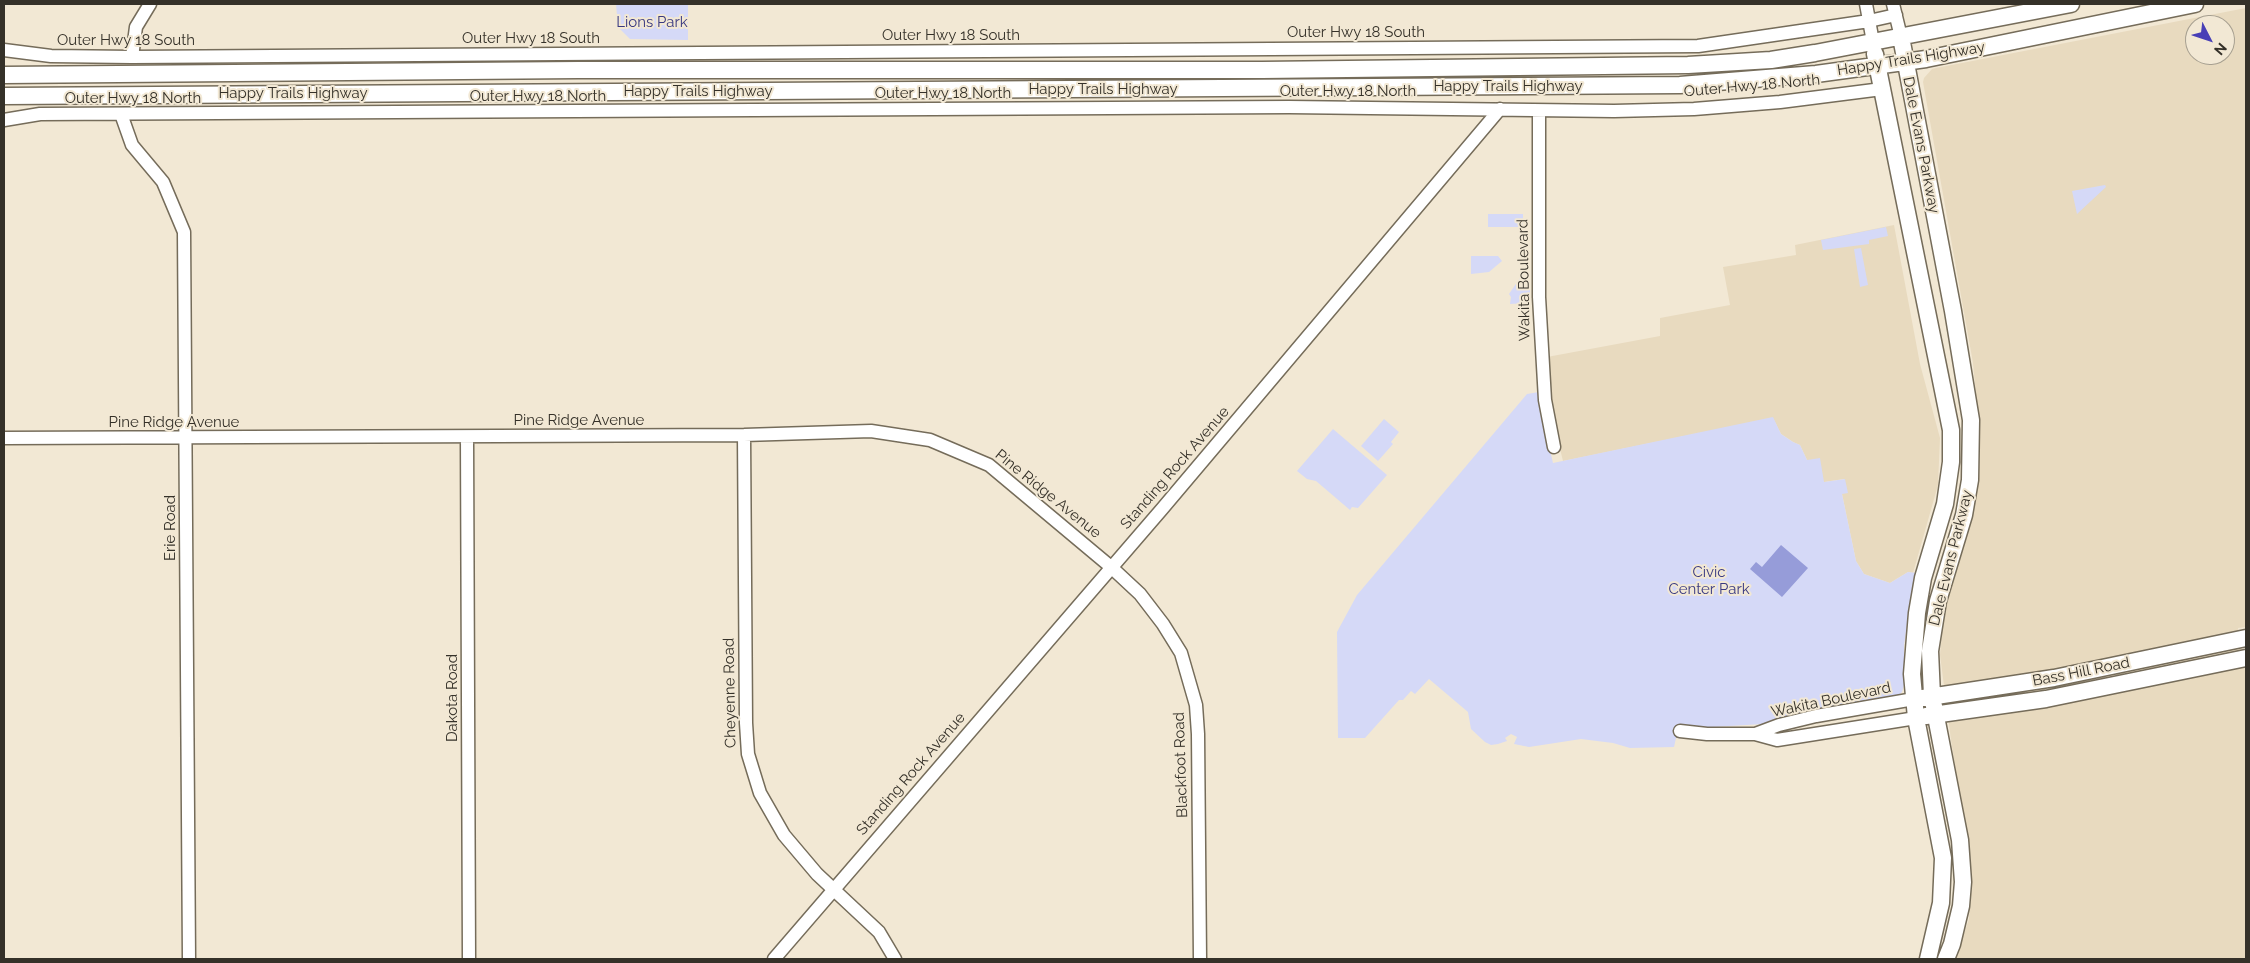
<!DOCTYPE html>
<html>
<head>
<meta charset="utf-8">
<style>
	body { margin:0 }
	#map { position:relative; width:2250px; height:963px; overflow:hidden; background:#f2e8d4; font-family:Raleway,sans-serif }
	canvas { display:block }
	.frame { position:absolute; inset:0; border:5px solid #353129; pointer-events:none }
	.north { position:absolute; left:2185px; top:15px; width:50px; height:50px; box-sizing:border-box; background:#f2e8d4; border:1px solid #a69f90; border-radius:50%; rotate:131deg; font-size:14px; font-weight:700; line-height:20px; text-align:center; color:#353129 }
	.north::after { content:''; display:block; margin:auto; width:18px; height:22px; background:#483fb6; clip-path:polygon(50% 0,100% 100%,50% 72%,0 100%) }
</style>
</head>
<body>
<div id="map">
<canvas width="2250" height="963"></canvas>
<div class="frame"></div>
<div class="north">N</div>
</div>
<script>
const ctx = document.querySelector('canvas').getContext('2d');
ctx.lineJoin = 'round';
function fillPath(path, color) {
  ctx.fillStyle = color;
  ctx.fill(path, 'evenodd');
}
function shape(rows) {
  const path = new Path2D();
  for (const r of rows) {
    path.moveTo(r[0], r[1]);
    for (let i = 2; i < r.length; i += 2) path.lineTo(r[i], r[i + 1]);
  }
  return path;
}
function stroke(path, color, width, dash) {
  ctx.strokeStyle = color;
  ctx.lineWidth = width;
  ctx.lineCap = dash ? 'butt' : 'round';
  ctx.setLineDash(dash || []);
  ctx.stroke(path);
}
function label(font, color, halo, rows, align = 'center') {
  ctx.font = font + ' Raleway,sans-serif';
  ctx.lineWidth = 4;
  ctx.setLineDash([]);
  ctx.textBaseline = 'middle';
  ctx.strokeStyle = halo;
  ctx.fillStyle = color;
  for (const [text, x, y, turn = 0] of rows) {
    ctx.save();
    ctx.translate(x, y);
    ctx.rotate((+turn || 0) * Math.PI / 180);
    ctx.textAlign = isNaN(turn) ? turn : align;
    if (halo) ctx.strokeText(text, 0, 0);
    ctx.fillText(text, 0, 0);
    ctx.restore();
  }
}
fillPath(shape([
	[2246,8,2246,627,2238,628,2246,675,2246,959,1955,959,1969,919,1971,873,1951,740,1940,655,1944,607,1976,495,1979,427,1973,363,1923,82,1924,78,1932,69,1936,68],
	[2195,25,2225,25,2225,55,2195,55],
	[1894,225,1920,364,1940,438,1938,485,1913,573,1908,572,1890,583,1864,574,1856,561,1842,494,1844,479,1824,482,1807,460,1800,445,1793,442,1781,434,1773,418,1563,461,1554,425,1547,357,1660,336,1660,318,1730,305,1723,267,1796,255,1795,245]
]), '#e8dabf');
fillPath(shape([
	[616,4,688,4,688,40,630,39,618,27],
	[2105,185,2106,187,2077,214,2072,191],
	[1488,214,1523,214,1523,227,1488,227],
	[1886,227,1888,236,1869,240,1869,244,1823,250,1821,240],
	[1861,248,1868,285,1860,287,1854,249],
	[1471,256,1498,256,1502,261,1489,272,1471,274],
	[1520,278,1530,288,1530,301,1528,303,1510,304,1511,297,1509,294],
	[1539,392,1545,429,1553,463,1773,417,1781,434,1793,442,1800,445,1807,460,1820,458,1824,482,1845,479,1848,493,1842,494,1856,561,1864,574,1890,583,1908,572,1917,573,1909,609,1904,646,1904,685,1902,692,1897,697,1763,724,1696,728,1695,739,1676,738,1674,747,1630,748,1613,743,1581,739,1529,747,1514,744,1517,737,1511,734,1505,738,1507,741,1498,744,1491,745,1485,742,1471,729,1468,712,1429,679,1415,694,1411,691,1403,700,1399,700,1365,738,1338,738,1337,632,1357,595,1527,394],
	[1384,419,1399,432,1391,442,1393,444,1378,461,1361,446],
	[1333,429,1387,475,1358,508,1352,507,1350,510,1316,481,1307,479,1297,471]
]), '#d5d9f7');
fillPath(shape([
	[1781,545,1808,568,1782,597,1750,569,1756,562,1762,567]
]), '#969cd9');
const minor = shape([
	[1866,4,1873,42],
	[1893,4,1901,37],
	[4,50,51,56,132,57,1698,46,1869,21,1896,15],
	[132,57,136,27,150,4],
	[1539,111,1539,297,1545,400,1554,447],
	[121,114,132,145,163,182,184,232,189,959],
	[4,120,40,114,1289,107,1614,111,1694,109,1780,102,1882,89],
	[744,435,746,723,748,754,760,793,784,835,817,874,879,932,895,959],
	[467,437,469,959],
	[4,438,744,435,871,431,930,440,989,465,1111,567,1140,594,1163,624,1181,653,1196,705,1198,734,1200,959],
	[1680,731,1707,734,1755,734,1777,740,1916,718],
	[1755,734,1779,725,1816,716,1914,699],
	[774,959,1162,509,1500,109]
]);
const major = shape([
	[1901,37,1953,311,1971,420,1970,480,1964,515,1938,601,1930,651,1932,696,1960,840,1963,882,1961,906,1952,944,1946,959],
	[1875,54,1951,430,1951,462,1945,504,1923,578,1917,613,1912,674,1916,718,1943,858,1941,903,1928,959],
	[4,75,578,70,1262,70,1688,65,1771,60,1815,53,2071,4],
	[4,96,1680,85,1816,74,1926,59,2195,4],
	[1923,698,2054,678,2246,638],
	[1926,716,2046,699,2246,658]
]);
stroke(minor, '#756c5a', 15);
stroke(major, '#756c5a', 19);
stroke(minor, '#fff', 12);
stroke(major, '#fff', 16);
label('15px', '#393981', '#f2e8d4', [
	["Lions Park",652,22],
	["Civic",1709,572],
	["Center Park",1709,589]
]);
label('15px', '#353129', '#f2e8d4', [
	["Outer Hwy 18 South",1356,32],
	["Outer Hwy 18 South",951,35],
	["Outer Hwy 18 South",531,38],
	["Outer Hwy 18 South",126,40],
	["Happy Trails Highway",1911,59,-9],
	["Happy Trails Highway",1508,86],
	["Outer Hwy 18 North",1752,86,-5],
	["Happy Trails Highway",1103,89],
	["Happy Trails Highway",698,91],
	["Outer Hwy 18 North",1348,91],
	["Happy Trails Highway",293,93],
	["Outer Hwy 18 North",943,93],
	["Outer Hwy 18 North",538,96],
	["Outer Hwy 18 North",133,98],
	["Dale Evans Parkway",1921,145,79],
	["Wakita Boulevard",1524,280,-91],
	["Pine Ridge Avenue",579,420],
	["Pine Ridge Avenue",174,422],
	["Standing Rock Avenue",1175,468,-49],
	["Pine Ridge Avenue",1048,494,39],
	["Erie Road",170,528,-90],
	["Dale Evans Parkway",1951,558,-76],
	["Bass Hill Road",2081,672,-11],
	["Cheyenne Road",730,693,-91],
	["Dakota Road",452,698,-90],
	["Wakita Boulevard",1831,700,-12],
	["Blackfoot Road",1181,765,-92],
	["Standing Rock Avenue",911,774,-49]
]);
</script>
</body>
</html>
